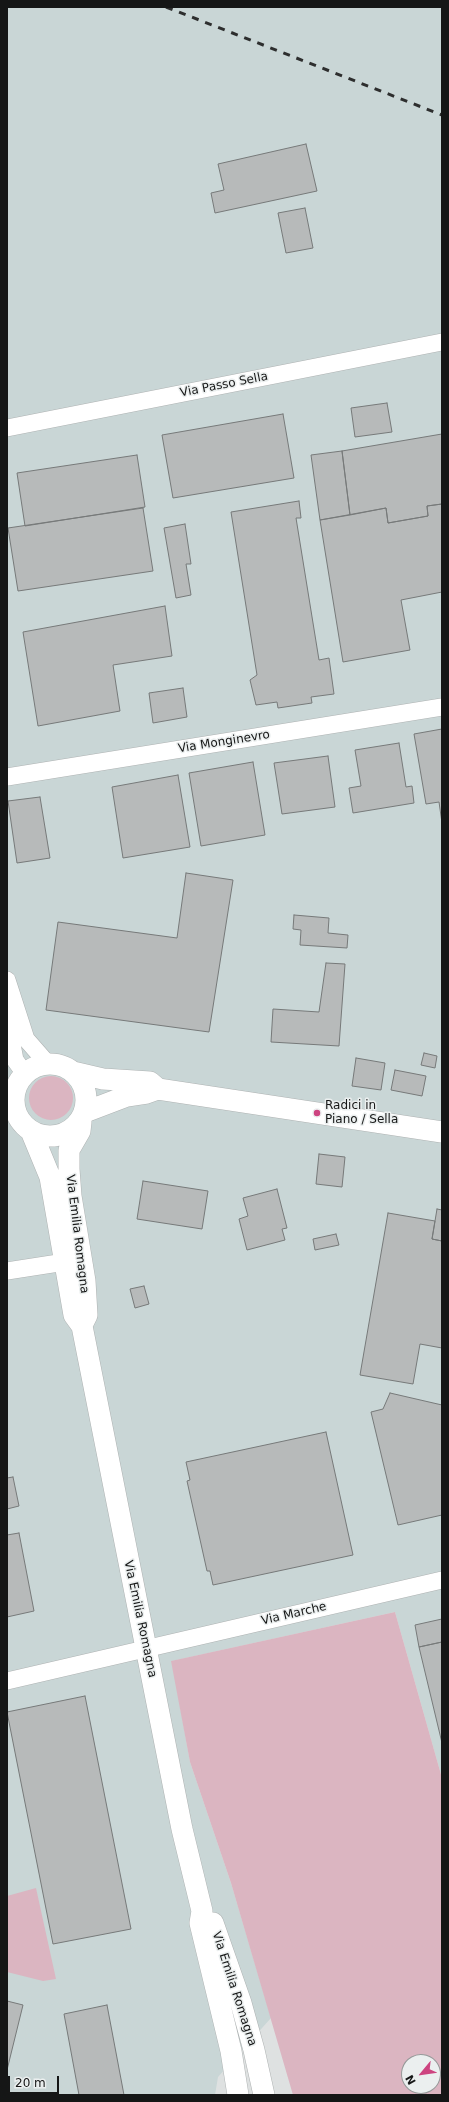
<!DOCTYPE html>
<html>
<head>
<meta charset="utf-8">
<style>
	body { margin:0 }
	#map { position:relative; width:449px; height:2102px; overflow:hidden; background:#dee1e1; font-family:"DejaVu Sans",sans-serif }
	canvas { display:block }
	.frame { position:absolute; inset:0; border:8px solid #151616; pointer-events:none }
	.north { position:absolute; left:401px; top:2054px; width:40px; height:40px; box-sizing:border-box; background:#ebefef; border:1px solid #959898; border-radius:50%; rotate:241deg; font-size:11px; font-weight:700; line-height:16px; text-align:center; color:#151616 }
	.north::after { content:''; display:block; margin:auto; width:14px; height:18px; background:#cd4480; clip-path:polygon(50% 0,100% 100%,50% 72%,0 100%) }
	.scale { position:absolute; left:8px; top:2076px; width:51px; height:18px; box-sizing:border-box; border:2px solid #151616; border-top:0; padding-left:5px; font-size:12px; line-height:14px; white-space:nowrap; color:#151616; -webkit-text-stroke:3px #ebefef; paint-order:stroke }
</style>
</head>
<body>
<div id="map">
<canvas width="449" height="2102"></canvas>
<div class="frame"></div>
<div class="north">N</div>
<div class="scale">20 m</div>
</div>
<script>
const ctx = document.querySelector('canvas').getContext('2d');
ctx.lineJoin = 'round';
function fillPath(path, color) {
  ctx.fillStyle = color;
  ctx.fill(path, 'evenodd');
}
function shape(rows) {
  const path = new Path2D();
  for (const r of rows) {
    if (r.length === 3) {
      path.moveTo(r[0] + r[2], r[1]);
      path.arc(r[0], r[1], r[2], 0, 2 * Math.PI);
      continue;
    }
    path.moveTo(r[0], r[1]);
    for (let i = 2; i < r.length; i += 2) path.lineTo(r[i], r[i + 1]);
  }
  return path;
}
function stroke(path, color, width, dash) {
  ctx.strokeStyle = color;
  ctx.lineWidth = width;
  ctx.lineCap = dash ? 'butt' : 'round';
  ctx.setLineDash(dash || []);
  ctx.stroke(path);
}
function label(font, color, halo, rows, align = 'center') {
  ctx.font = font + ' "DejaVu Sans",sans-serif';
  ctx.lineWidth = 3;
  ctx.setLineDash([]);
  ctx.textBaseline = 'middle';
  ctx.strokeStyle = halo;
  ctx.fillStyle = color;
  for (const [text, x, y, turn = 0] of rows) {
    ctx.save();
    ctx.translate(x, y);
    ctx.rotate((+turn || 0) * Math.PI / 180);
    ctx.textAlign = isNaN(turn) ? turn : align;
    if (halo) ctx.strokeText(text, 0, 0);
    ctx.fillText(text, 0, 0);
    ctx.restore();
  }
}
fillPath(shape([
	[7,7,442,7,442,1778,395,1612,172,1661,190,1762,231,1883,271,2018,218,2077,215,2095,7,2095]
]), '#c9d6d6');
fillPath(shape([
	[51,1098,22],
	[395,1612,442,1778,442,2095,293,2095,231,1883,190,1762,171,1661],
	[409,2062,433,2062,433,2086,409,2086],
	[36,1888,56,1979,43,1981,7,1972,7,1896]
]), '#dbb5c1');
const building = shape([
	[306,144,317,191,215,213,211,193,224,190,218,164,306,144],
	[305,208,313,248,286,253,278,213,305,208],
	[387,403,392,432,355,437,351,408,387,403],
	[283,414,294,478,173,498,162,435,283,414],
	[442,434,442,504,427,506,428,516,388,523,386,508,350,515,342,451,442,434],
	[342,451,350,515,320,520,311,455,342,451],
	[137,455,145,507,25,526,17,473,137,455],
	[299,501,301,518,296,518,319,660,329,658,334,694,311,697,312,703,278,708,277,702,256,705,250,680,257,675,231,512,299,501],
	[442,504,442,592,401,600,410,650,343,662,320,520,386,508,388,523,428,516,427,506,442,504],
	[143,508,153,571,18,591,8,528,143,508],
	[185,524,191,564,186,564,191,595,176,598,164,528,185,524],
	[165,606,172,656,113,665,120,711,38,726,23,632,165,606],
	[183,688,187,717,153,723,149,693,183,688],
	[442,729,442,823,439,802,426,804,414,734,442,729],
	[399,743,406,787,412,786,414,803,353,813,349,788,361,786,355,750,399,743],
	[328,756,335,807,282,814,274,763,328,756],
	[253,762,265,835,201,846,189,773,253,762],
	[178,775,190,847,123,858,112,787,178,775],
	[40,797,50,858,17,863,8,801,40,797],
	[186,873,233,880,209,1032,46,1010,58,922,177,938,186,873],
	[294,915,329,918,328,933,348,935,347,948,300,945,301,930,293,929,294,915],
	[326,963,345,964,339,1046,271,1042,273,1009,319,1012,326,963],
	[424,1053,437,1056,435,1068,421,1065,424,1053],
	[356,1058,385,1063,381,1090,352,1086,356,1058],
	[395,1070,426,1076,422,1096,391,1090,395,1070],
	[319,1154,345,1157,342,1187,316,1184,319,1154],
	[143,1181,208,1191,202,1229,137,1219,143,1181],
	[277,1189,287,1228,282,1229,285,1240,247,1250,239,1219,248,1216,243,1198,277,1189],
	[437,1209,442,1210,442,1241,432,1239,437,1209],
	[388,1213,435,1221,432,1239,442,1241,442,1348,420,1344,413,1384,360,1375,388,1213],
	[336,1234,339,1245,315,1250,313,1239,336,1234],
	[144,1286,149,1304,135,1308,130,1289,144,1286],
	[390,1393,442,1405,442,1515,398,1525,371,1412,383,1409,390,1393],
	[326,1432,353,1555,213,1585,210,1571,207,1571,187,1481,190,1480,186,1462,326,1432],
	[13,1477,19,1506,7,1509,7,1478,13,1477],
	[19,1533,34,1611,7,1617,7,1535,19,1533],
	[442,1619,442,1642,419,1647,415,1625,442,1619],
	[442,1642,442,1743,419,1647,442,1642],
	[85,1696,131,1929,53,1944,7,1712,85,1696],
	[7,2001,23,2005,7,2070,7,2001],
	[107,2005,124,2095,79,2095,64,2014,107,2005]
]);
fillPath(building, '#b7baba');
stroke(building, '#777a7a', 1);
const minor = shape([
	[7,428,442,342],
	[7,777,442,707],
	[7,980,26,1039,47,1063],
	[7,1018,15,1060,25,1074],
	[7,1271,65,1262],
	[7,1681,442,1580]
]);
const tertiary = shape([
	[50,1100,36],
	[73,1072,103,1079,150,1082,157,1088],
	[85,1112,127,1096,147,1093,158,1089,442,1132],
	[81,1122,80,1131,69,1150,69,1169,71,1196,85,1281,87,1315,82,1325],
	[31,1131,50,1177,74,1315,82,1326,182,1829,202,1911,200,1923,231,2051,238,2095],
	[213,1923,241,2003,254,2050,264,2095]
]);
stroke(minor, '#afb3b3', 18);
stroke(tertiary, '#afb3b3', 22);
stroke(minor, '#fff', 17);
stroke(tertiary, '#fff', 21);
stroke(shape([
	[166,7,442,115]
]), '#2d2e2e', 3, [7, 7]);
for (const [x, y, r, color] of [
	[317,1113,4,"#cd4480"]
]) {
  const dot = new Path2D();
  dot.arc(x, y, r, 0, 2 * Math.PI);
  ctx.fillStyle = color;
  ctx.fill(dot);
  stroke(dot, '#ebefef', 1.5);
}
label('12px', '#151616', '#ebefef', [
	["Via Passo Sella",224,385,-11],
	["Via Monginevro",224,742,-9],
	["Via Emilia Romagna",77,1234,83],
	["Via Marche",294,1614,-13],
	["Via Emilia Romagna",140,1619,78],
	["Via Emilia Romagna",234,1989,72]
]);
label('12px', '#151616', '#ebefef', [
	["Radici in",325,1106],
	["Piano / Sella",325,1120]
], 'left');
</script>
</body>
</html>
